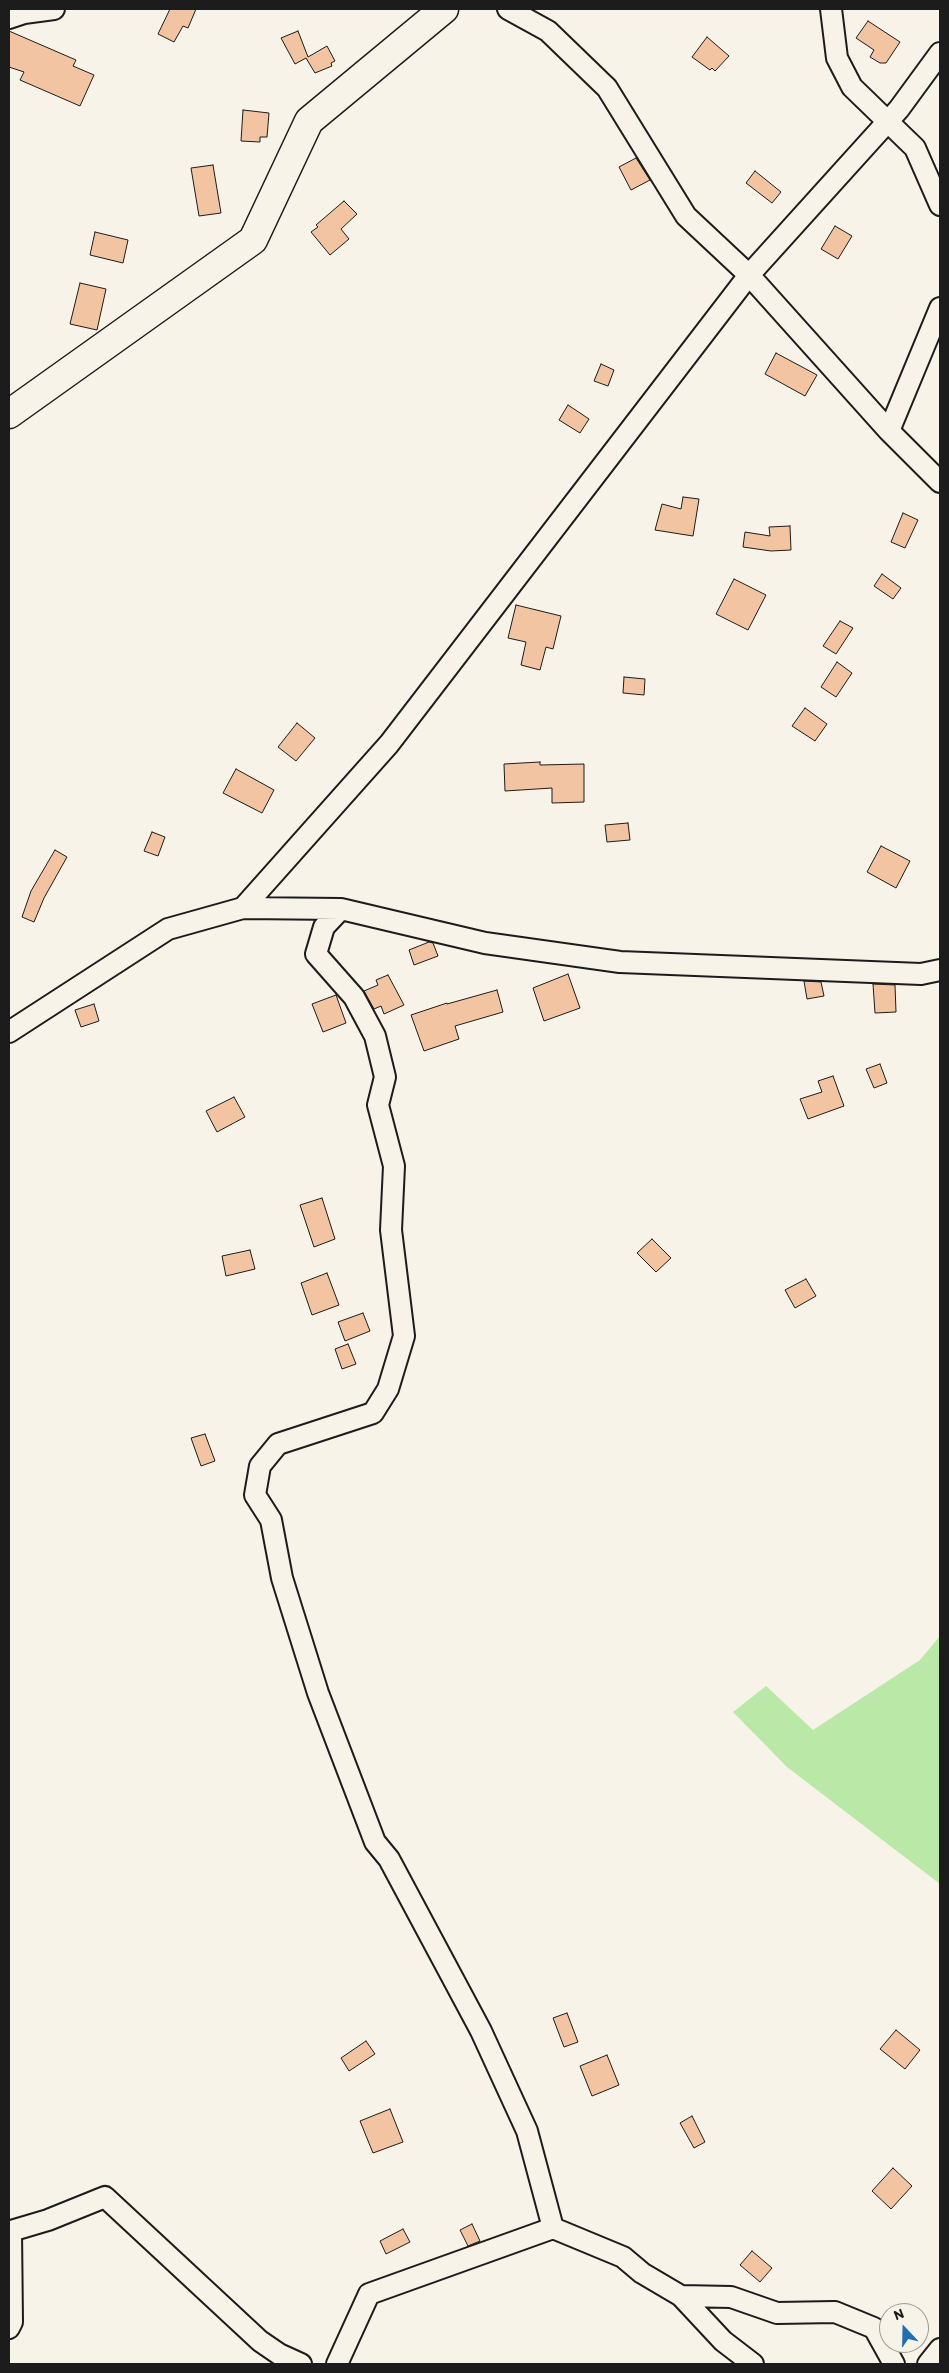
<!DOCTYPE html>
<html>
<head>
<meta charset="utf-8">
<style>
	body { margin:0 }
	#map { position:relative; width:949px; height:2373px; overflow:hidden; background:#f7f3e8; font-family:Itim,sans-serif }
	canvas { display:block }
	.frame { position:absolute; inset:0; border:10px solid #1c1c1c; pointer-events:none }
	.north { position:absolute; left:879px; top:2303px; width:50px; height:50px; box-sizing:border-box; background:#f7f3e8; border:1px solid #9f9d96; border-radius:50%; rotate:339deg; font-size:14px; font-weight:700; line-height:20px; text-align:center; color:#1c1c1c }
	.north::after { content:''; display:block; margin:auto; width:18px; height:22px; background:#1f6fb2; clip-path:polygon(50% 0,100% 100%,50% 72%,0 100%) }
</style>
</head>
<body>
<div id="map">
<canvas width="949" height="2373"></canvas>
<div class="frame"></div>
<div class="north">N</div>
</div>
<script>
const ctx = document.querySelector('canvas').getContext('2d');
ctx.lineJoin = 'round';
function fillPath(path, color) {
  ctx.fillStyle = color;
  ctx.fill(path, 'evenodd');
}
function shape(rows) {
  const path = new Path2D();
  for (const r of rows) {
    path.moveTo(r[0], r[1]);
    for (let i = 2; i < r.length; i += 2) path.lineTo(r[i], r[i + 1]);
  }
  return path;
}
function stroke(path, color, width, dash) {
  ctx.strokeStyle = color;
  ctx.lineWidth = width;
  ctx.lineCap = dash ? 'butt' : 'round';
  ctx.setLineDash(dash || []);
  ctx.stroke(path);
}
fillPath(shape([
	[940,1636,940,1884,787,1767,733,1712,766,1686,813,1730,920,1660]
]), '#bae8a6');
const building = shape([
	[170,9,196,9,188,28,183,26,174,42,158,34,170,9],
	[868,21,900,42,886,63,880,63,870,57,874,50,856,38,868,21],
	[9,31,76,60,73,66,94,75,80,106,20,80,24,72,9,67,9,31],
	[298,31,308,57,327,46,335,61,331,63,332,66,315,73,306,58,295,64,281,38,298,31],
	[707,37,729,56,715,71,712,68,710,70,692,57,707,37],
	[243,110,269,113,267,137,260,137,260,142,241,141,243,110],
	[636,158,650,180,631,190,619,167,636,158],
	[213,165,221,213,199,216,191,168,213,165],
	[755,171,781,192,772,203,746,183,755,171],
	[344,201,357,214,341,229,349,239,330,255,311,232,318,227,316,225,344,201],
	[835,226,852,236,838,259,821,249,835,226],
	[95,232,128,240,123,263,90,255,95,232],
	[80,283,106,289,97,330,70,324,80,283],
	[776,353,817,375,805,396,765,374,776,353],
	[601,364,614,370,608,386,594,381,601,364],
	[568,405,589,419,580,433,559,420,568,405],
	[683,497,699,499,693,536,655,530,662,504,681,509,683,497],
	[903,513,918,520,905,548,891,542,903,513],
	[790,526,791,550,771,551,743,547,745,532,770,536,769,527,790,526],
	[882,574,901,588,893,599,874,586,882,574],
	[734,579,766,595,748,630,716,614,734,579],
	[516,605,561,616,553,649,546,647,540,670,521,665,526,642,508,638,516,605],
	[840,621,853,628,836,654,823,646,840,621],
	[837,662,852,673,836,697,821,687,837,662],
	[624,677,645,679,644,695,623,693,624,677],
	[805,708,827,724,815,741,792,726,805,708],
	[297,723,315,738,296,761,278,747,297,723],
	[540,762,540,765,584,764,584,802,552,803,552,788,505,791,504,764,540,762],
	[236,769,274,790,262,813,223,793,236,769],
	[628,823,630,840,607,842,605,825,628,823],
	[152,832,165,837,158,856,144,851,152,832],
	[881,846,910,861,896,888,867,872,881,846],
	[55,850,67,857,44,898,34,922,22,917,31,891,55,850],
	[429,942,433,943,438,956,414,965,409,950,429,942],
	[568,974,580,1008,544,1021,533,988,568,974],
	[388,975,404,1005,384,1014,381,1006,374,1009,364,991,378,985,376,980,388,975],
	[804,981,821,982,824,996,807,999,804,981],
	[873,984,895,985,896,1012,875,1013,873,984],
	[497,990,503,1012,455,1026,459,1039,424,1051,411,1015,447,1003,447,1004,497,990],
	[336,995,346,1023,323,1032,312,1004,336,995],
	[94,1004,99,1021,81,1027,75,1010,94,1004],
	[880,1064,887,1083,874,1088,866,1069,880,1064],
	[833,1076,844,1106,808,1119,800,1099,822,1092,818,1081,833,1076],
	[234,1097,245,1117,217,1132,206,1111,234,1097],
	[322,1198,335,1239,314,1247,300,1205,322,1198],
	[652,1239,671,1258,656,1272,637,1253,652,1239],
	[250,1250,255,1269,226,1276,222,1256,250,1250],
	[327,1273,339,1305,312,1315,301,1283,327,1273],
	[806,1279,816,1296,795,1308,785,1290,806,1279],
	[363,1313,370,1331,345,1341,338,1322,363,1313],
	[348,1344,356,1364,342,1369,335,1349,348,1344],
	[205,1434,215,1461,201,1466,191,1438,205,1434],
	[567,2013,578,2042,564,2047,553,2018,567,2013],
	[896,2030,920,2050,905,2069,880,2049,896,2030],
	[366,2041,375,2054,349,2071,341,2058,366,2041],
	[607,2055,619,2085,592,2096,580,2066,607,2055],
	[390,2109,403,2142,373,2153,360,2121,390,2109],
	[692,2116,705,2142,694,2148,680,2123,692,2116],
	[893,2168,912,2186,891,2209,872,2191,893,2168],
	[472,2224,480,2241,468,2246,460,2230,472,2224],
	[403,2229,410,2242,386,2254,380,2241,403,2229],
	[752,2251,772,2268,760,2282,740,2265,752,2251]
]);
fillPath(building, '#f3c4a2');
stroke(building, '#1c1c1c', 1);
const street = shape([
	[508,9,548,31,607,88,686,216,749,275,889,431,940,482],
	[831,9,837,58,852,87,915,148,940,205],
	[9,18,24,13,54,9],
	[889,431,940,308],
	[243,908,341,909,485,943,620,962,921,974,940,970],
	[9,1032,168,929,243,908,389,744,749,275,899,109,940,53],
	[553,2228,623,2257,642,2273,681,2296,731,2297,777,2313,835,2312,874,2328,894,2364],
	[681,2296,723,2341,753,2364],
	[9,2328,12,2322,11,2231,48,2220,105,2197,260,2341,279,2354,301,2364],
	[337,2364,369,2294,553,2228,527,2131,481,2031,389,1859,375,1842,318,1693,282,1578,271,1520,255,1495,260,1466,278,1444,373,1413,388,1389,404,1336,391,1230,394,1166,378,1105,385,1077,375,1036,354,997,316,954,324,927,341,909],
	[928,2364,940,2349]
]);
const secondary = shape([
	[9,414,253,240,309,121,444,9]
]);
stroke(street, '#1c1c1c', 24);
stroke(secondary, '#1c1c1c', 31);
stroke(street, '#f7f3e8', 20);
stroke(secondary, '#f7f3e8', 28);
</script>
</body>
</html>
